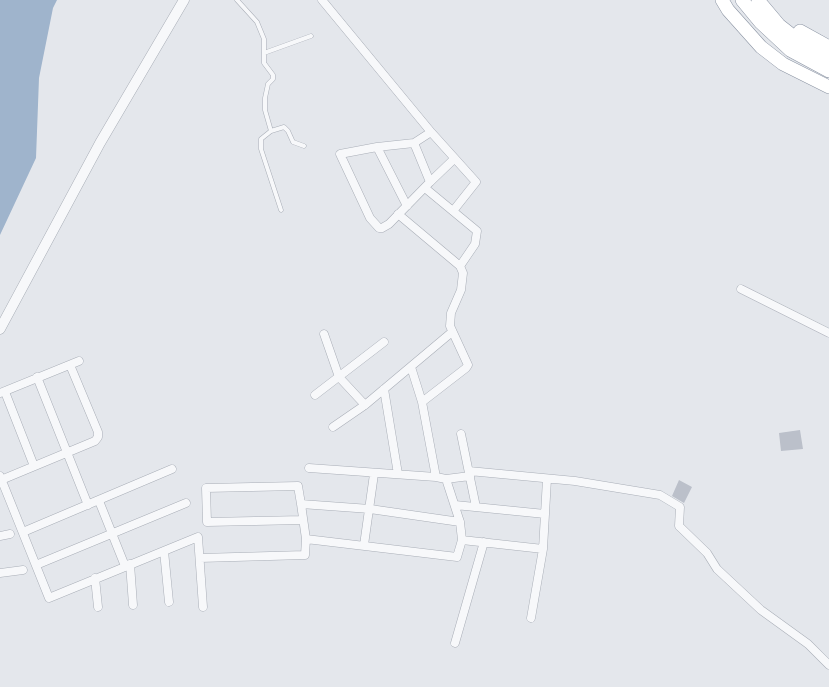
<!DOCTYPE html>
<html>
<head>
<meta charset="utf-8">
<style>
	body { margin:0 }
	canvas { display:block; background:#e4e7ec }
</style>
</head>
<body>
<canvas width="829" height="687"></canvas>
<script>
const ctx = document.querySelector('canvas').getContext('2d');
ctx.lineJoin = 'round';
function fillPath(path, color) {
  ctx.fillStyle = color;
  ctx.fill(path, 'evenodd');
}
function shape(rows) {
  const path = new Path2D();
  for (const r of rows) {
    path.moveTo(r[0], r[1]);
    for (let i = 2; i < r.length; i += 2) path.lineTo(r[i], r[i + 1]);
  }
  return path;
}
function stroke(path, color, width, dash) {
  ctx.strokeStyle = color;
  ctx.lineWidth = width;
  ctx.lineCap = dash ? 'butt' : 'round';
  ctx.setLineDash(dash || []);
  ctx.stroke(path);
}
fillPath(shape([
	[0,0,57,0,53,8,39,78,36,158,0,235]
]), '#9fb4cc');
fillPath(shape([
	[800,430,803,449,781,451,779,433],
	[679,480,692,487,684,503,672,496]
]), '#bbc0ca');
const service = shape([
	[237,0,257,22,264,39,264,63,273,75,273,79,268,84,265,98,265,110,271,131,284,127,288,131,293,142,304,146],
	[264,53,311,36],
	[271,131,261,139,261,149,281,210]
]);
const minor = shape([
	[322,0,431,132,414,143,430,182,389,224,382,228,379,228,370,218,340,154,377,147,407,206],
	[431,132,476,182,453,211],
	[377,147,414,143],
	[430,182,454,159],
	[425,188,477,231,475,244,460,266],
	[398,214,460,266,463,273,461,290,451,313,450,326,468,365,466,368,422,402],
	[741,289,829,333],
	[324,334,339,377,365,405],
	[37,377,88,505],
	[384,389,398,474],
	[5,392,34,466],
	[0,393,79,361],
	[315,395,384,342],
	[333,427,365,405,452,332],
	[461,434,476,507],
	[309,468,436,477],
	[469,471,575,481,660,495,680,507,679,526,707,553,717,569,761,610,808,644,829,665],
	[0,476,49,598,198,537,203,607],
	[446,479,470,476],
	[1,480,95,441,98,437,98,432,70,365],
	[99,501,125,566],
	[301,504,370,509,460,522],
	[455,505,545,514,547,479],
	[303,520,207,522,206,488,298,486,301,504,306,539,457,557,462,540,460,522,446,479,436,477,422,402,411,367],
	[23,532,172,469],
	[0,536,10,534],
	[462,540,543,549,545,514],
	[364,545,374,474],
	[164,551,169,602],
	[200,558,305,555,306,539],
	[130,564,133,605],
	[36,565,186,503],
	[0,573,23,570],
	[95,578,98,607],
	[531,618,543,549],
	[455,643,484,542]
]);
const tertiary = shape([
	[0,329,100,143,184,0]
]);
const trunk = shape([
	[722,0,728,10,761,47,783,64,829,87],
	[742,0,761,23,790,50,829,71],
	[758,0,779,25,802,43,829,58],
	[800,31,829,47]
]);
stroke(service, '#a9aeb7', 5);
stroke(minor, '#a9aeb7', 9);
stroke(tertiary, '#a9aeb7', 11);
stroke(trunk, '#8b94a3', 14);
stroke(service, '#f7f8fa', 4);
stroke(minor, '#f7f8fa', 8);
stroke(tertiary, '#f7f8fa', 10);
stroke(trunk, '#fff', 13);
</script>
</body>
</html>
